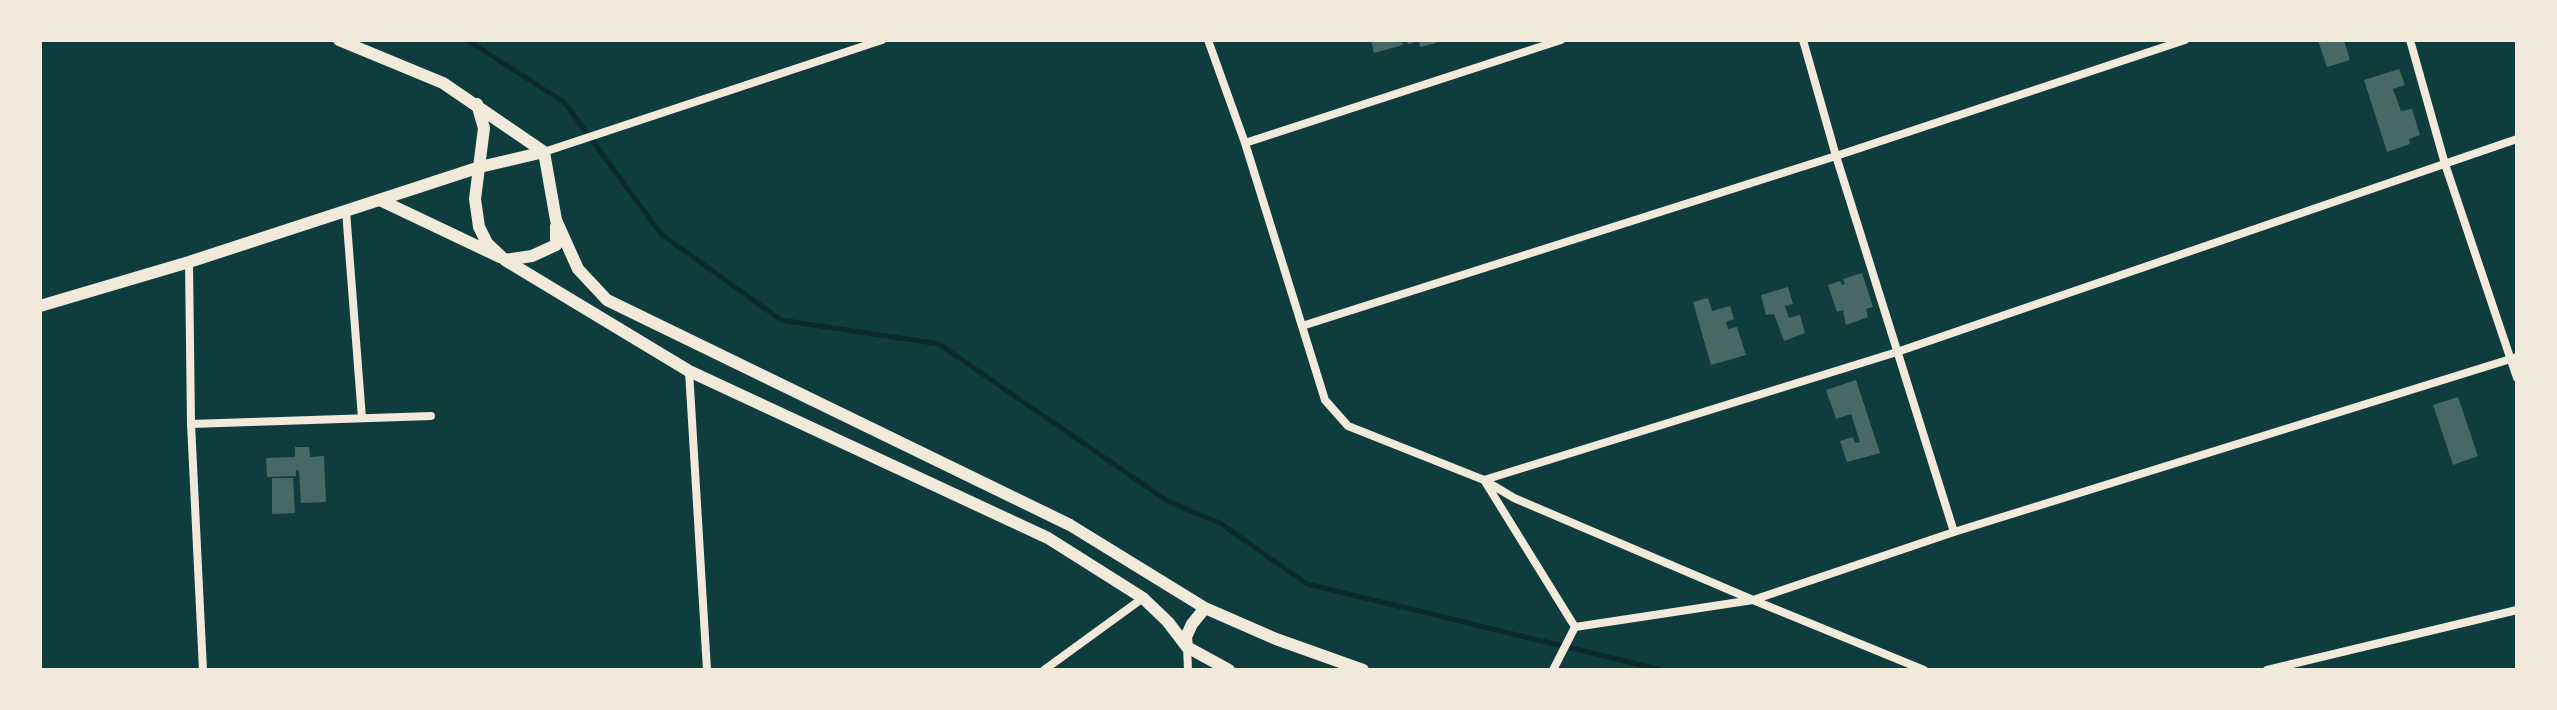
<!DOCTYPE html>
<html>
<head>
<meta charset="utf-8">
<style>
	body { margin:0 }
	#map { position:relative; width:2557px; height:710px; overflow:hidden; background:#0f3d3e; font-family:Montserrat,sans-serif }
	canvas { display:block }
	.frame { position:absolute; inset:0; border:42px solid #f1e9da; pointer-events:none }
</style>
</head>
<body>
<div id="map">
<canvas width="2557" height="710"></canvas>
<div class="frame"></div>
</div>
<script>
const ctx = document.querySelector('canvas').getContext('2d');
ctx.lineJoin = 'round';
function shape(rows) {
  const path = new Path2D();
  for (const r of rows) {
    path.moveTo(r[0], r[1]);
    for (let i = 2; i < r.length; i += 2) path.lineTo(r[i], r[i + 1]);
  }
  return path;
}
function stroke(path, color, width, dash) {
  ctx.strokeStyle = color;
  ctx.lineWidth = width;
  ctx.lineCap = dash ? 'butt' : 'round';
  ctx.setLineDash(dash || []);
  ctx.stroke(path);
}
function fillPath(path, color) {
  ctx.fillStyle = color;
  ctx.fill(path, 'evenodd');
}
stroke(shape([
	[467,40,564,102,661,234,781,320,939,344,1169,502,1220,523,1307,584,1662,670]
]), '#0a2a2b', 5);
fillPath(shape([
	[1371,40,1401,40,1403,45,1374,53],
	[1407,40,1435,40,1436,43,1420,47,1419,41,1408,44],
	[2318,40,2344,40,2350,60,2327,67],
	[2399,69,2405,85,2393,89,2401,111,2412,109,2420,135,2409,139,2410,144,2387,152,2364,80],
	[1862,273,1873,307,1866,309,1868,317,1846,325,1843,310,1837,312,1828,285,1840,281,1842,285,1845,284,1843,279],
	[1788,287,1793,304,1785,306,1789,318,1800,315,1805,333,1784,341,1774,314,1766,315,1761,295],
	[1708,298,1712,311,1730,306,1734,319,1726,322,1728,329,1737,327,1746,355,1711,365,1693,302],
	[1856,380,1880,453,1847,462,1840,441,1853,437,1855,443,1860,442,1851,414,1836,419,1826,390],
	[2458,397,2478,456,2453,465,2433,405],
	[295,447,309,447,310,457,324,456,326,502,301,503,299,471,296,470,296,476,267,477,266,458,295,457],
	[272,478,293,478,295,513,272,514]
]), '#486865');
stroke(shape([
	[1208,40,1245,143,1325,400,1348,426,1484,480,1514,498,1753,600,1924,670],
	[1803,40,1836,156,1954,532],
	[2410,40,2445,164,2517,378],
	[1245,143,1561,40],
	[544,152,882,40],
	[346,211,362,418],
	[189,262,191,424,203,670],
	[1302,326,1836,156,2185,40],
	[689,371,707,670],
	[191,424,431,416],
	[1575,627,1484,480,1897,352,2517,139],
	[1575,627,1753,600,1954,532,2517,357],
	[1187,647,1188,670],
	[1044,670,1143,598],
	[1553,670,1575,627],
	[2267,670,2517,610]
]), '#f1e9da', 8);
stroke(shape([
	[380,200,500,257],
	[40,306,189,262,480,167]
]), '#f1e9da', 12);
stroke(shape([
	[339,40,443,83,544,152,556,220,578,269,607,300,1070,525,1205,608,1276,639,1363,670],
	[477,104,484,128,475,199,479,227,487,243,505,260,689,371,1048,538,1143,598,1168,622,1187,647,1229,670],
	[480,167,544,152],
	[505,260,532,256,556,245,556,226],
	[1187,647,1186,637,1192,624,1205,608]
]), '#f1e9da', 12);
</script>
</body>
</html>
